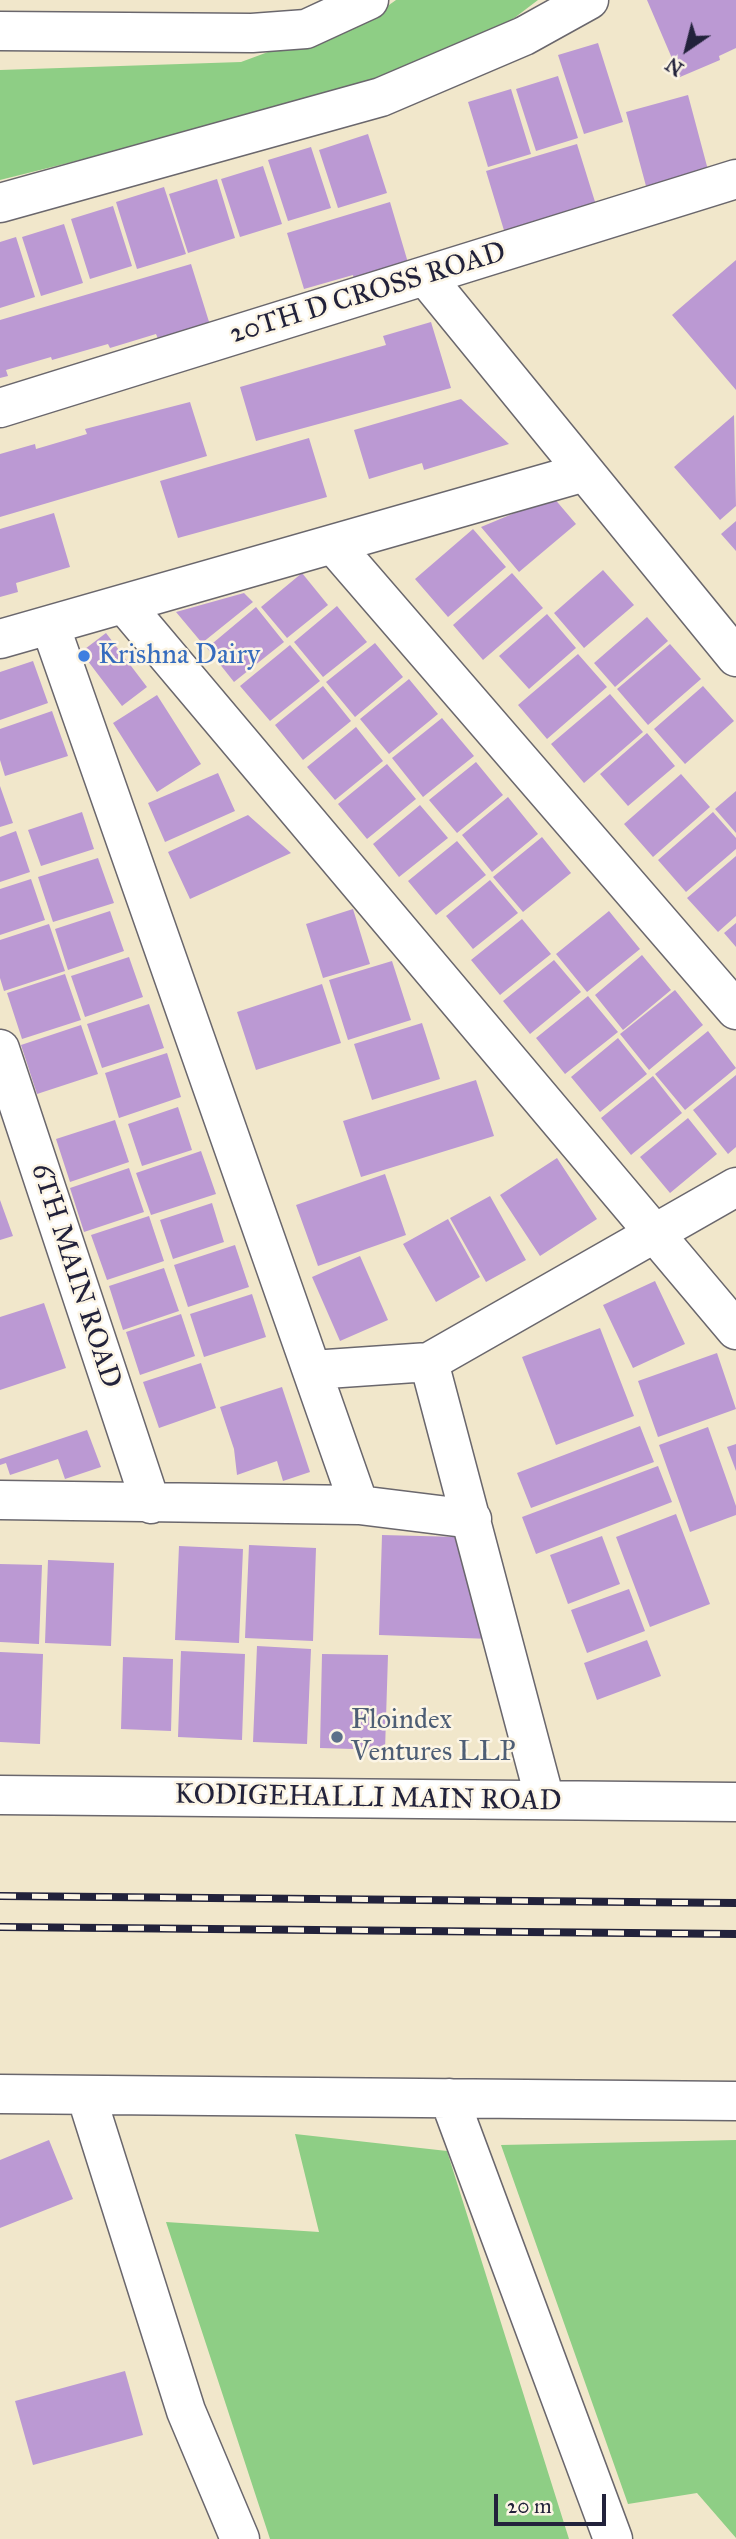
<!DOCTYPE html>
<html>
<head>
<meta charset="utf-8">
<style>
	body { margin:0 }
	#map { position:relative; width:736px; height:2539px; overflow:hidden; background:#f1e7cb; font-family:"IM FELL Great Primer",serif }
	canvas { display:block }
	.north { position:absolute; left:652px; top:14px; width:70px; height:70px; -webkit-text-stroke:5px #fcf5e5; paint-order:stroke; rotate:215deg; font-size:19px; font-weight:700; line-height:28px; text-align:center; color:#22223b }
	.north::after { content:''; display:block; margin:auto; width:24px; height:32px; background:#22223b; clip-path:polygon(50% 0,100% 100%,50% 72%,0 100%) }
	.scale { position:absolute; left:494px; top:2494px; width:112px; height:32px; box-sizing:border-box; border:4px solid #22223b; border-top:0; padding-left:9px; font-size:21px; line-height:24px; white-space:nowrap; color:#22223b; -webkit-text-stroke:5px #fcf5e5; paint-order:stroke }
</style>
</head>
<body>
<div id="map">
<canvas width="736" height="2539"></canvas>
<div class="north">N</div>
<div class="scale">20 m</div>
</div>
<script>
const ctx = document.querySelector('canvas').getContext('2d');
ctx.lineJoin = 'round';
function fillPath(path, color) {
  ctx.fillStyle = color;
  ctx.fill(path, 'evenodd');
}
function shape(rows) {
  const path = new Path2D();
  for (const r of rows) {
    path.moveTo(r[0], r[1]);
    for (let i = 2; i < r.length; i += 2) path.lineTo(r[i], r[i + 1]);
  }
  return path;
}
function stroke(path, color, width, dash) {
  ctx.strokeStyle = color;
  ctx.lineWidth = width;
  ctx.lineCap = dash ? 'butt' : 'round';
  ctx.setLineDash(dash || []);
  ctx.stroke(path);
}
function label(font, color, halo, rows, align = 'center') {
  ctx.font = font + ' "IM FELL Great Primer",serif';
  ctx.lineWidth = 5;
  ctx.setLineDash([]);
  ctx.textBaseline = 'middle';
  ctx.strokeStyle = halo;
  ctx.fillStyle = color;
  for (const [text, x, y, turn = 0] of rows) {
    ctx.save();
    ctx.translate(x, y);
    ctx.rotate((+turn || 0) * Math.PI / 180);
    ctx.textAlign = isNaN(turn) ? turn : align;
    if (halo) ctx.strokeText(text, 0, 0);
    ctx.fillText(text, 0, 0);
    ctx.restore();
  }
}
fillPath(shape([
	[396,0,538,0,509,22,389,75,192,132,0,180,0,70,241,62,382,10],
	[295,2134,447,2151,569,2539,270,2539,166,2222,319,2232],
	[736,2140,736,2538,697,2493,628,2504,501,2145]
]), '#8ece85');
fillPath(shape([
	[647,0,736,0,736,48,719,56,720,60,680,77],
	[598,43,623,122,584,134,558,55],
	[558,76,578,138,536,151,516,89],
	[511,89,531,154,488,167,468,102],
	[688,95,708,170,646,186,626,112],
	[368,134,387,193,338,208,319,150],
	[577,144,596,205,506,237,486,171],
	[311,147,331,208,288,221,268,160],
	[263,166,282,224,240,237,221,179],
	[217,179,235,238,188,253,169,194],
	[164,187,186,254,137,269,116,202],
	[390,202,409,266,355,282,353,275,304,289,287,233],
	[113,206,132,266,90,279,71,219],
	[64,224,83,283,41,296,22,237],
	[16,237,35,297,0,308,0,242],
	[736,260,736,390,672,315],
	[191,264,210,325,159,341,156,334,110,348,108,344,52,360,51,357,6,370,8,376,0,378,0,320],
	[431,322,451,388,256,441,240,387,386,345,383,336],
	[461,399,509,444,424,470,422,463,369,479,354,430],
	[190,402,207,456,0,517,0,454,35,444,36,449,87,434,85,429],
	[734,415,736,506,720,520,674,467],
	[309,438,327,497,178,538,160,481],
	[553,497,576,524,519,572,481,527],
	[54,513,70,567,16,583,18,592,0,597,0,529],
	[736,521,736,551,721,534],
	[473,529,506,567,448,617,415,579],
	[603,570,634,605,584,648,554,613],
	[302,573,328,605,287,638,261,607],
	[512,573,543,608,483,660,453,625],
	[244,593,253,602,202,643,176,612],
	[337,606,367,642,323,677,294,642],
	[256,607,284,642,234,682,207,648],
	[547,614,576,648,529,689,499,656],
	[647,617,668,641,615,687,594,663],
	[106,633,147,687,122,706,81,652],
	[375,643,403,677,355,717,326,682],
	[670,644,701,679,648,725,617,689],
	[290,645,320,681,270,721,240,686],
	[578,654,607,687,547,739,518,705],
	[33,661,48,703,0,720,0,672],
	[409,679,438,714,389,754,360,719],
	[323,686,351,721,303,760,275,725],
	[703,686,734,721,685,764,654,729],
	[610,694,643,732,584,783,551,744],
	[157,695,201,764,157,792,113,723],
	[52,711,68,756,5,776,0,760,0,729],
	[442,718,474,756,423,797,392,758],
	[356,727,383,761,335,800,307,767],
	[647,733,675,766,628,806,600,774],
	[476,762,503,795,457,833,429,800],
	[387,764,416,799,367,839,338,804],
	[218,773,235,811,165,842,148,803],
	[681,774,710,807,653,857,624,824],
	[0,786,13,823,0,827],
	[736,791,736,833,715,809],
	[508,797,538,834,492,872,462,835],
	[420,805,448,838,399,877,373,844],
	[82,812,94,849,41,866,28,830],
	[713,812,736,838,736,849,686,892,658,860],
	[248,815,291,853,190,899,168,852],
	[16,831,30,872,0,882,0,837],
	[542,837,571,873,523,912,493,877],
	[457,841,486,875,436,915,408,881],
	[736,856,736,916,718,932,687,898],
	[98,858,114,903,53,922,38,877],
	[31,879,45,920,0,935,0,889],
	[490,880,518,913,473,949,446,916],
	[353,909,370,964,323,978,306,924],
	[110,911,124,951,68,970,55,929],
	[609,911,640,949,587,992,556,954],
	[522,919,551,954,500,995,471,960],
	[736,923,736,947,724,933],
	[49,924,65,971,4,991,0,978,0,940],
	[642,955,671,990,623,1030,595,995],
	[129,957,143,997,85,1017,71,976],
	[554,960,581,992,530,1034,503,1001],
	[392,961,411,1020,348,1040,329,980],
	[65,974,81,1020,22,1039,7,993],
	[322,984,341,1043,256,1070,237,1012],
	[675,990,703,1025,649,1070,620,1034],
	[588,996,618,1032,565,1074,536,1038],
	[149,1004,164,1048,102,1068,87,1024],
	[422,1023,440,1079,372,1100,354,1044],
	[81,1025,98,1074,37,1094,21,1045],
	[708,1031,736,1068,685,1110,655,1074],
	[618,1038,647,1074,600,1112,571,1077],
	[167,1053,181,1097,119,1118,105,1073],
	[736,1075,736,1147,728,1154,693,1110],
	[653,1076,682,1113,631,1155,601,1118],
	[476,1080,494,1136,361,1177,343,1121],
	[178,1107,192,1150,142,1166,128,1124],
	[688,1118,717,1154,670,1193,640,1157],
	[115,1120,129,1162,70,1182,56,1139],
	[201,1151,216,1194,151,1215,136,1173],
	[557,1158,597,1219,540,1256,500,1195],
	[129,1168,144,1212,84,1232,70,1188],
	[385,1174,406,1235,318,1266,296,1205],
	[490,1196,526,1260,486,1282,450,1218],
	[0,1200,13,1236,0,1240],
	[212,1203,224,1242,173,1259,160,1220],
	[149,1216,164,1261,107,1280,91,1235],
	[448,1219,480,1277,436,1302,403,1244],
	[235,1245,249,1287,188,1307,174,1265],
	[360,1256,388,1320,340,1341,312,1277],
	[164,1268,179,1311,123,1330,109,1286],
	[655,1281,685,1344,633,1368,603,1305],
	[252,1294,266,1337,204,1357,190,1314],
	[44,1303,66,1368,0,1390,0,1317],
	[181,1314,195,1356,140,1375,126,1332],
	[600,1328,634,1416,556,1445,522,1357],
	[717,1353,736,1409,658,1437,638,1381],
	[201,1363,216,1408,159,1428,143,1382],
	[282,1387,310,1472,283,1481,277,1461,237,1475,234,1449,220,1407],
	[640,1426,654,1462,531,1508,517,1473],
	[708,1427,736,1506,736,1515,690,1532,659,1445],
	[87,1430,101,1467,65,1479,58,1459,10,1475,6,1463,0,1465,0,1459],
	[736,1444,736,1471,727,1447],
	[658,1466,672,1502,536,1554,522,1517],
	[676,1514,710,1604,650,1627,616,1537],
	[382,1535,459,1537,491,1639,379,1635],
	[602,1536,620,1584,568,1604,550,1555],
	[249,1545,316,1548,313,1641,245,1638],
	[179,1546,243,1549,239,1643,175,1640],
	[48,1560,114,1563,111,1646,45,1643],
	[0,1564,42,1565,39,1644,0,1642],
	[629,1589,645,1631,587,1653,571,1610],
	[647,1640,661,1676,597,1700,584,1663],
	[257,1646,311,1649,307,1744,253,1742],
	[181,1651,245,1654,242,1740,178,1737],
	[0,1652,43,1654,40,1744,0,1742],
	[322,1654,388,1655,385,1750,320,1748],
	[123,1657,173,1659,171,1731,121,1729],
	[49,2140,73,2199,0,2228,0,2160],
	[125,2371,143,2435,33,2465,15,2401]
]), '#bb99d3');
const minor = shape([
	[0,31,252,33,306,29,369,0],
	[0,203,381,97,524,36,589,0],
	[425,276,736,657],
	[0,408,736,179],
	[333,544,736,1010],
	[124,604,736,1330],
	[50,625,359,1505],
	[0,639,585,472],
	[0,1049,151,1504],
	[312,1370,429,1362],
	[0,1500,359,1505,472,1519],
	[0,1795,736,1802],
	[545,1800,429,1362,736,1187],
	[0,2094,736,2101],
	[86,2095,186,2411,240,2539],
	[449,2098,613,2539]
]);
stroke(minor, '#6a676d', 41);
stroke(minor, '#fff', 38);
const rail = shape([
	[0,1896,736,1903],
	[0,1927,736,1934]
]);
stroke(rail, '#22223b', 8);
stroke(rail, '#fcf5e5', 5, [16]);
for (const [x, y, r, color] of [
	[84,656,7,"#3f7fe0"],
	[337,1737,7,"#5c6f8a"]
]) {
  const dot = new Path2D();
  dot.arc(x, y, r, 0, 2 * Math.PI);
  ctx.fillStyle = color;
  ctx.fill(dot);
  stroke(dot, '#fcf5e5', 2.5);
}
label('28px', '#22223b', '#fcf5e5', [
	["20TH D CROSS ROAD",368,294,-17],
	["6TH MAIN ROAD",75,1276,72],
	["KODIGEHALLI MAIN ROAD",368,1799,1]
]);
label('28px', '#366cbe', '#fcf5e5', [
	["Krishna Dairy",98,656]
], 'left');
label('28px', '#4e5e75', '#fcf5e5', [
	["Floindex",351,1721],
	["Ventures LLP",351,1753]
], 'left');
</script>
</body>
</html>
